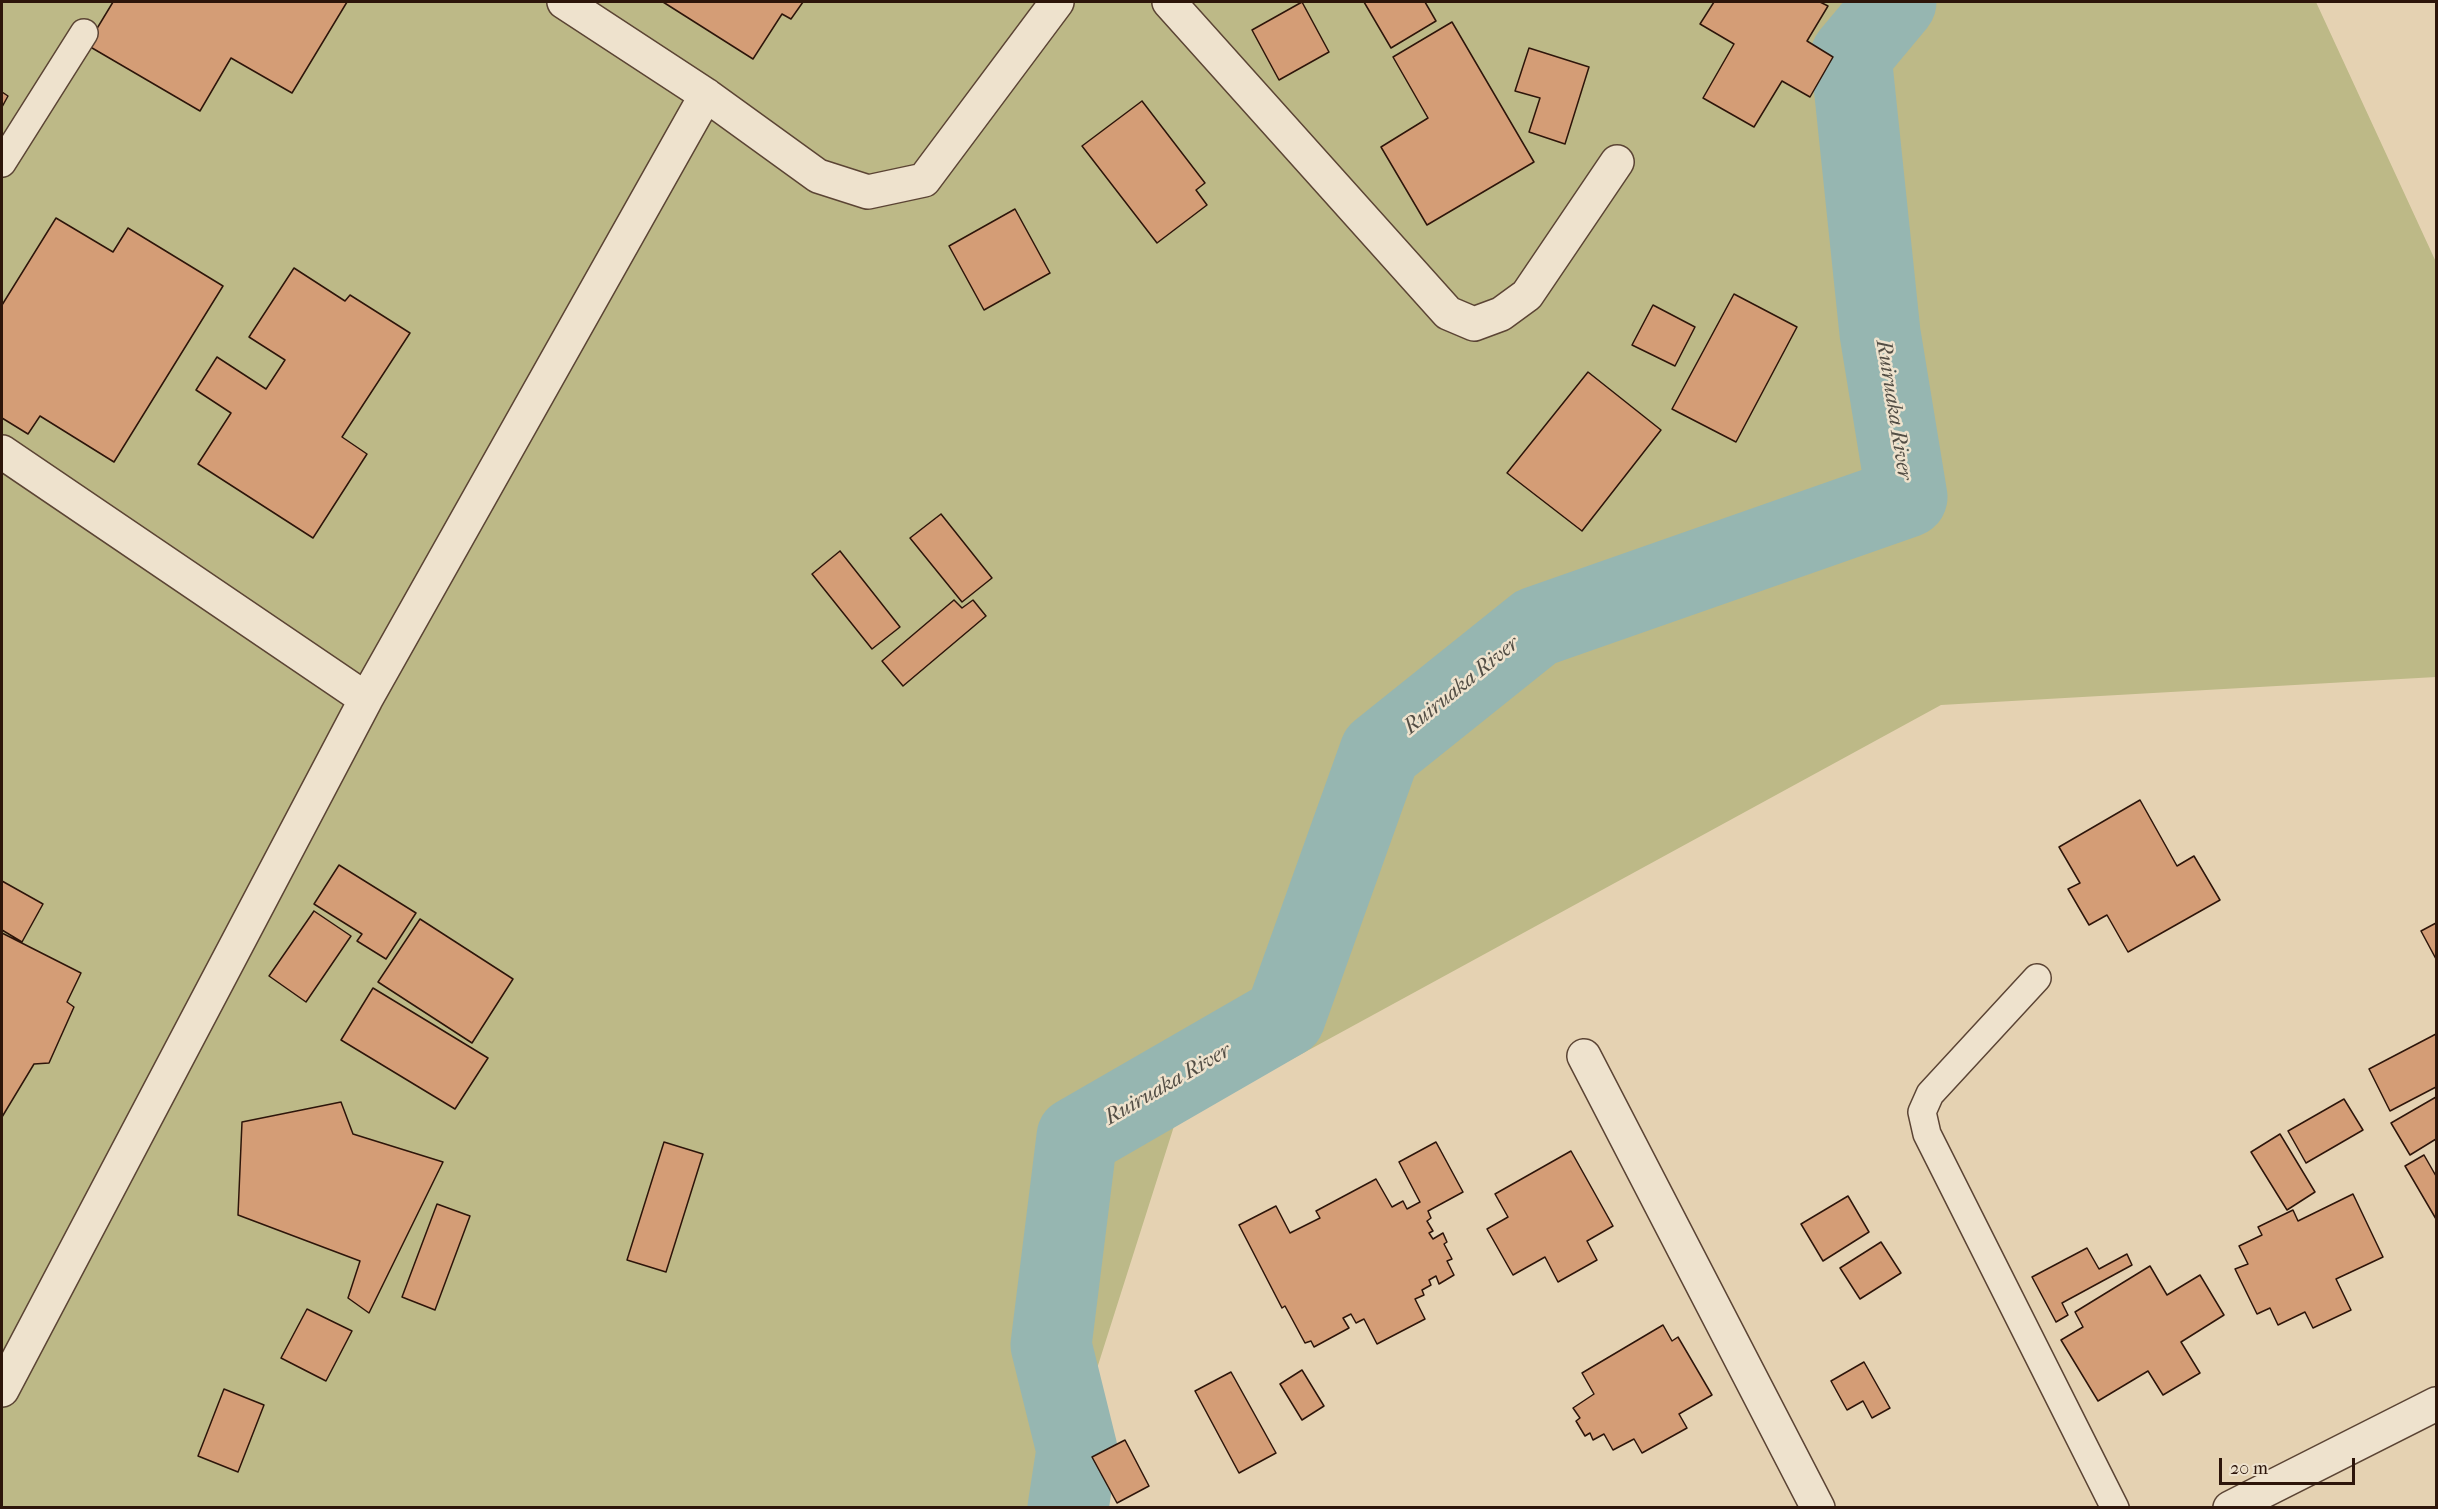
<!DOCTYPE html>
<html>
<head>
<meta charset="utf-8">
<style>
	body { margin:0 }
	#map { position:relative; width:2438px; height:1509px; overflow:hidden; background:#e5d2b2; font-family:"IM FELL French Canon",serif }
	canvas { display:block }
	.frame { position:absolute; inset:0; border:3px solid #2d150a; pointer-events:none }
	.scale { position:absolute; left:2219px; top:1458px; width:136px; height:27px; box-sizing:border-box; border:3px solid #2d150a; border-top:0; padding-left:8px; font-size:18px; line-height:21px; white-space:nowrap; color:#2d150a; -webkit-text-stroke:4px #eee2cd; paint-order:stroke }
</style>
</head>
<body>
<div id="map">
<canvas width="2438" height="1509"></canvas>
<div class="frame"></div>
<div class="scale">20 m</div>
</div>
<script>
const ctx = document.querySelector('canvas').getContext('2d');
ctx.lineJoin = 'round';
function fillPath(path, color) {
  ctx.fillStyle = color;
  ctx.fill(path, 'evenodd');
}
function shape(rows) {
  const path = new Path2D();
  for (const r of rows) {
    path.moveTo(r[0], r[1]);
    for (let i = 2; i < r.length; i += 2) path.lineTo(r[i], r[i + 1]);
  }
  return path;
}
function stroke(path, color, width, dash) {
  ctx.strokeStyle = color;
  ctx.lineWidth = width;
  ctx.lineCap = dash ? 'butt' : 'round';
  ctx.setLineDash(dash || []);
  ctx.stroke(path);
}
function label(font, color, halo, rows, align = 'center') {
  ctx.font = font + ' "IM FELL French Canon",serif';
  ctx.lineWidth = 5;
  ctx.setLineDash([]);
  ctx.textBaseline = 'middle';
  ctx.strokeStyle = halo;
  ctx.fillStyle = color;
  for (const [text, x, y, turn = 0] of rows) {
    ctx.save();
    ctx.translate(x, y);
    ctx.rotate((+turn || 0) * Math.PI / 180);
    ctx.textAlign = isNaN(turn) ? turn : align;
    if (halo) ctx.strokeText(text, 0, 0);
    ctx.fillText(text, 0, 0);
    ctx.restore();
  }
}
fillPath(shape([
	[2,2,2316,2,2436,262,2436,677,1941,705,1175,1123,1053,1507,2,1508]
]), '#bdb987');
stroke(shape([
	[1068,1508,1077,1450,1051,1345,1077,1137,1285,1017,1380,752,1536,627,1907,497,1880,333,1851,56,1896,2]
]), '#96b6b1', 81);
const building = shape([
	[113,2,347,2,292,93,231,58,200,111,87,45,113,2],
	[663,2,803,2,791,19,782,14,753,59,663,2],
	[1302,2,1329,52,1279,80,1252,30,1302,2],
	[1364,2,1425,2,1436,21,1391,48,1364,2],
	[1714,2,1820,2,1828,6,1807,41,1833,57,1810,97,1782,81,1754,127,1703,98,1734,44,1700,24,1714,2],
	[1452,22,1534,162,1427,225,1381,147,1428,118,1393,57,1452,22],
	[1529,48,1589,67,1565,144,1529,132,1540,98,1515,91,1529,48],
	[2,92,8,96,2,107,2,92],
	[1142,101,1205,183,1196,190,1207,205,1157,243,1082,146,1142,101],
	[1015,209,1050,273,984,310,949,246,1015,209],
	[56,218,113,252,128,228,223,286,114,462,40,416,28,434,2,418,2,305,56,218],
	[294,268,345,301,350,295,410,333,342,437,367,454,313,538,198,464,231,413,196,390,217,357,266,389,285,360,249,337,294,268],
	[1734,294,1797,327,1736,442,1672,409,1734,294],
	[1653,305,1695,327,1675,366,1632,345,1653,305],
	[1588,372,1661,430,1582,531,1507,473,1588,372],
	[941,514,992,578,962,602,910,538,941,514],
	[840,551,900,627,872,649,812,574,840,551],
	[954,600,962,608,973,600,986,616,903,686,882,661,954,600],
	[2140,800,2177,866,2194,856,2220,900,2128,952,2107,915,2089,925,2068,889,2080,883,2059,847,2140,800],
	[339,865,416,913,386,959,357,941,362,934,314,904,339,865],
	[2,881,43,904,22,942,2,930,2,881],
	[314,911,351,936,306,1002,269,976,314,911],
	[420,919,513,979,472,1043,378,982,420,919],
	[2436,923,2436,959,2421,931,2436,923],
	[2,933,81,973,67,1002,74,1007,49,1063,34,1064,2,1117,2,933],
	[373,988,488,1058,455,1109,341,1040,373,988],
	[2436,1034,2436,1087,2390,1111,2369,1069,2436,1034],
	[2436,1097,2436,1139,2410,1155,2391,1123,2436,1097],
	[2344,1099,2363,1130,2306,1163,2288,1131,2344,1099],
	[341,1102,353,1134,443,1162,369,1313,348,1298,360,1261,238,1215,242,1122,341,1102],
	[2280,1134,2315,1192,2287,1210,2251,1152,2280,1134],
	[664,1142,703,1154,666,1272,627,1260,664,1142],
	[1436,1142,1463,1192,1428,1211,1431,1218,1427,1221,1433,1231,1429,1233,1433,1239,1443,1233,1447,1242,1444,1244,1452,1259,1447,1261,1454,1275,1439,1284,1436,1276,1429,1280,1431,1285,1422,1290,1424,1295,1415,1299,1425,1319,1377,1344,1364,1319,1356,1323,1351,1314,1343,1318,1349,1328,1314,1347,1311,1341,1305,1343,1285,1306,1282,1308,1239,1225,1276,1206,1290,1233,1320,1218,1316,1211,1376,1179,1392,1207,1403,1201,1407,1209,1420,1202,1399,1162,1436,1142],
	[1571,1151,1613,1226,1587,1241,1597,1260,1558,1282,1545,1257,1513,1275,1487,1229,1508,1217,1495,1194,1571,1151],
	[2424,1155,2436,1176,2436,1219,2405,1166,2424,1155],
	[2353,1194,2383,1257,2336,1279,2351,1310,2313,1328,2305,1312,2278,1325,2270,1308,2257,1314,2235,1269,2248,1264,2239,1246,2262,1235,2258,1227,2293,1210,2298,1221,2353,1194],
	[1848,1196,1869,1232,1823,1261,1801,1224,1848,1196],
	[437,1204,470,1216,435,1310,402,1297,437,1204],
	[1881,1242,1901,1273,1860,1299,1840,1268,1881,1242],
	[2087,1248,2099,1269,2127,1254,2132,1265,2062,1303,2068,1315,2056,1322,2032,1277,2087,1248],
	[2150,1266,2167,1295,2200,1275,2224,1315,2181,1342,2200,1373,2163,1395,2148,1371,2098,1401,2061,1340,2083,1327,2075,1312,2150,1266],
	[307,1309,352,1331,326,1381,281,1358,307,1309],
	[1663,1325,1672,1341,1678,1337,1712,1395,1679,1414,1687,1428,1642,1453,1634,1439,1613,1450,1604,1434,1593,1440,1590,1433,1585,1436,1576,1421,1580,1418,1573,1408,1594,1394,1582,1373,1663,1325],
	[1864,1362,1890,1408,1872,1418,1863,1401,1847,1410,1831,1381,1864,1362],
	[1302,1370,1324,1406,1302,1420,1280,1384,1302,1370],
	[1231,1372,1276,1453,1239,1473,1195,1391,1231,1372],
	[224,1389,264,1405,238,1472,198,1456,224,1389],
	[1125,1440,1149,1486,1117,1503,1092,1457,1125,1440]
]);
fillPath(building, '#d49d76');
stroke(building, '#2d150a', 1.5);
const service = shape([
	[2,163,84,33],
	[2037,978,1930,1094,1922,1112,1927,1134,2115,1508]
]);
const minor = shape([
	[564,2,706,95,818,176,868,192,924,180,1057,2],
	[1169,2,1448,313,1474,324,1501,314,1527,295,1617,162],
	[2,452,366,699],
	[1584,1056,1818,1508],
	[2,1390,366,699,706,95],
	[2230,1508,2436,1404]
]);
stroke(service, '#5b4434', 30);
stroke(minor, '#5b4434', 36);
stroke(service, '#eee2cd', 27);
stroke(minor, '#eee2cd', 33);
label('italic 21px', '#524d44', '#eee2cd', [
	["Ruiruaka River",1893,410,81],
	["Ruiruaka River",1462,686,-39],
	["Ruiruaka River",1168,1085,-30]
]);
</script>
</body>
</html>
